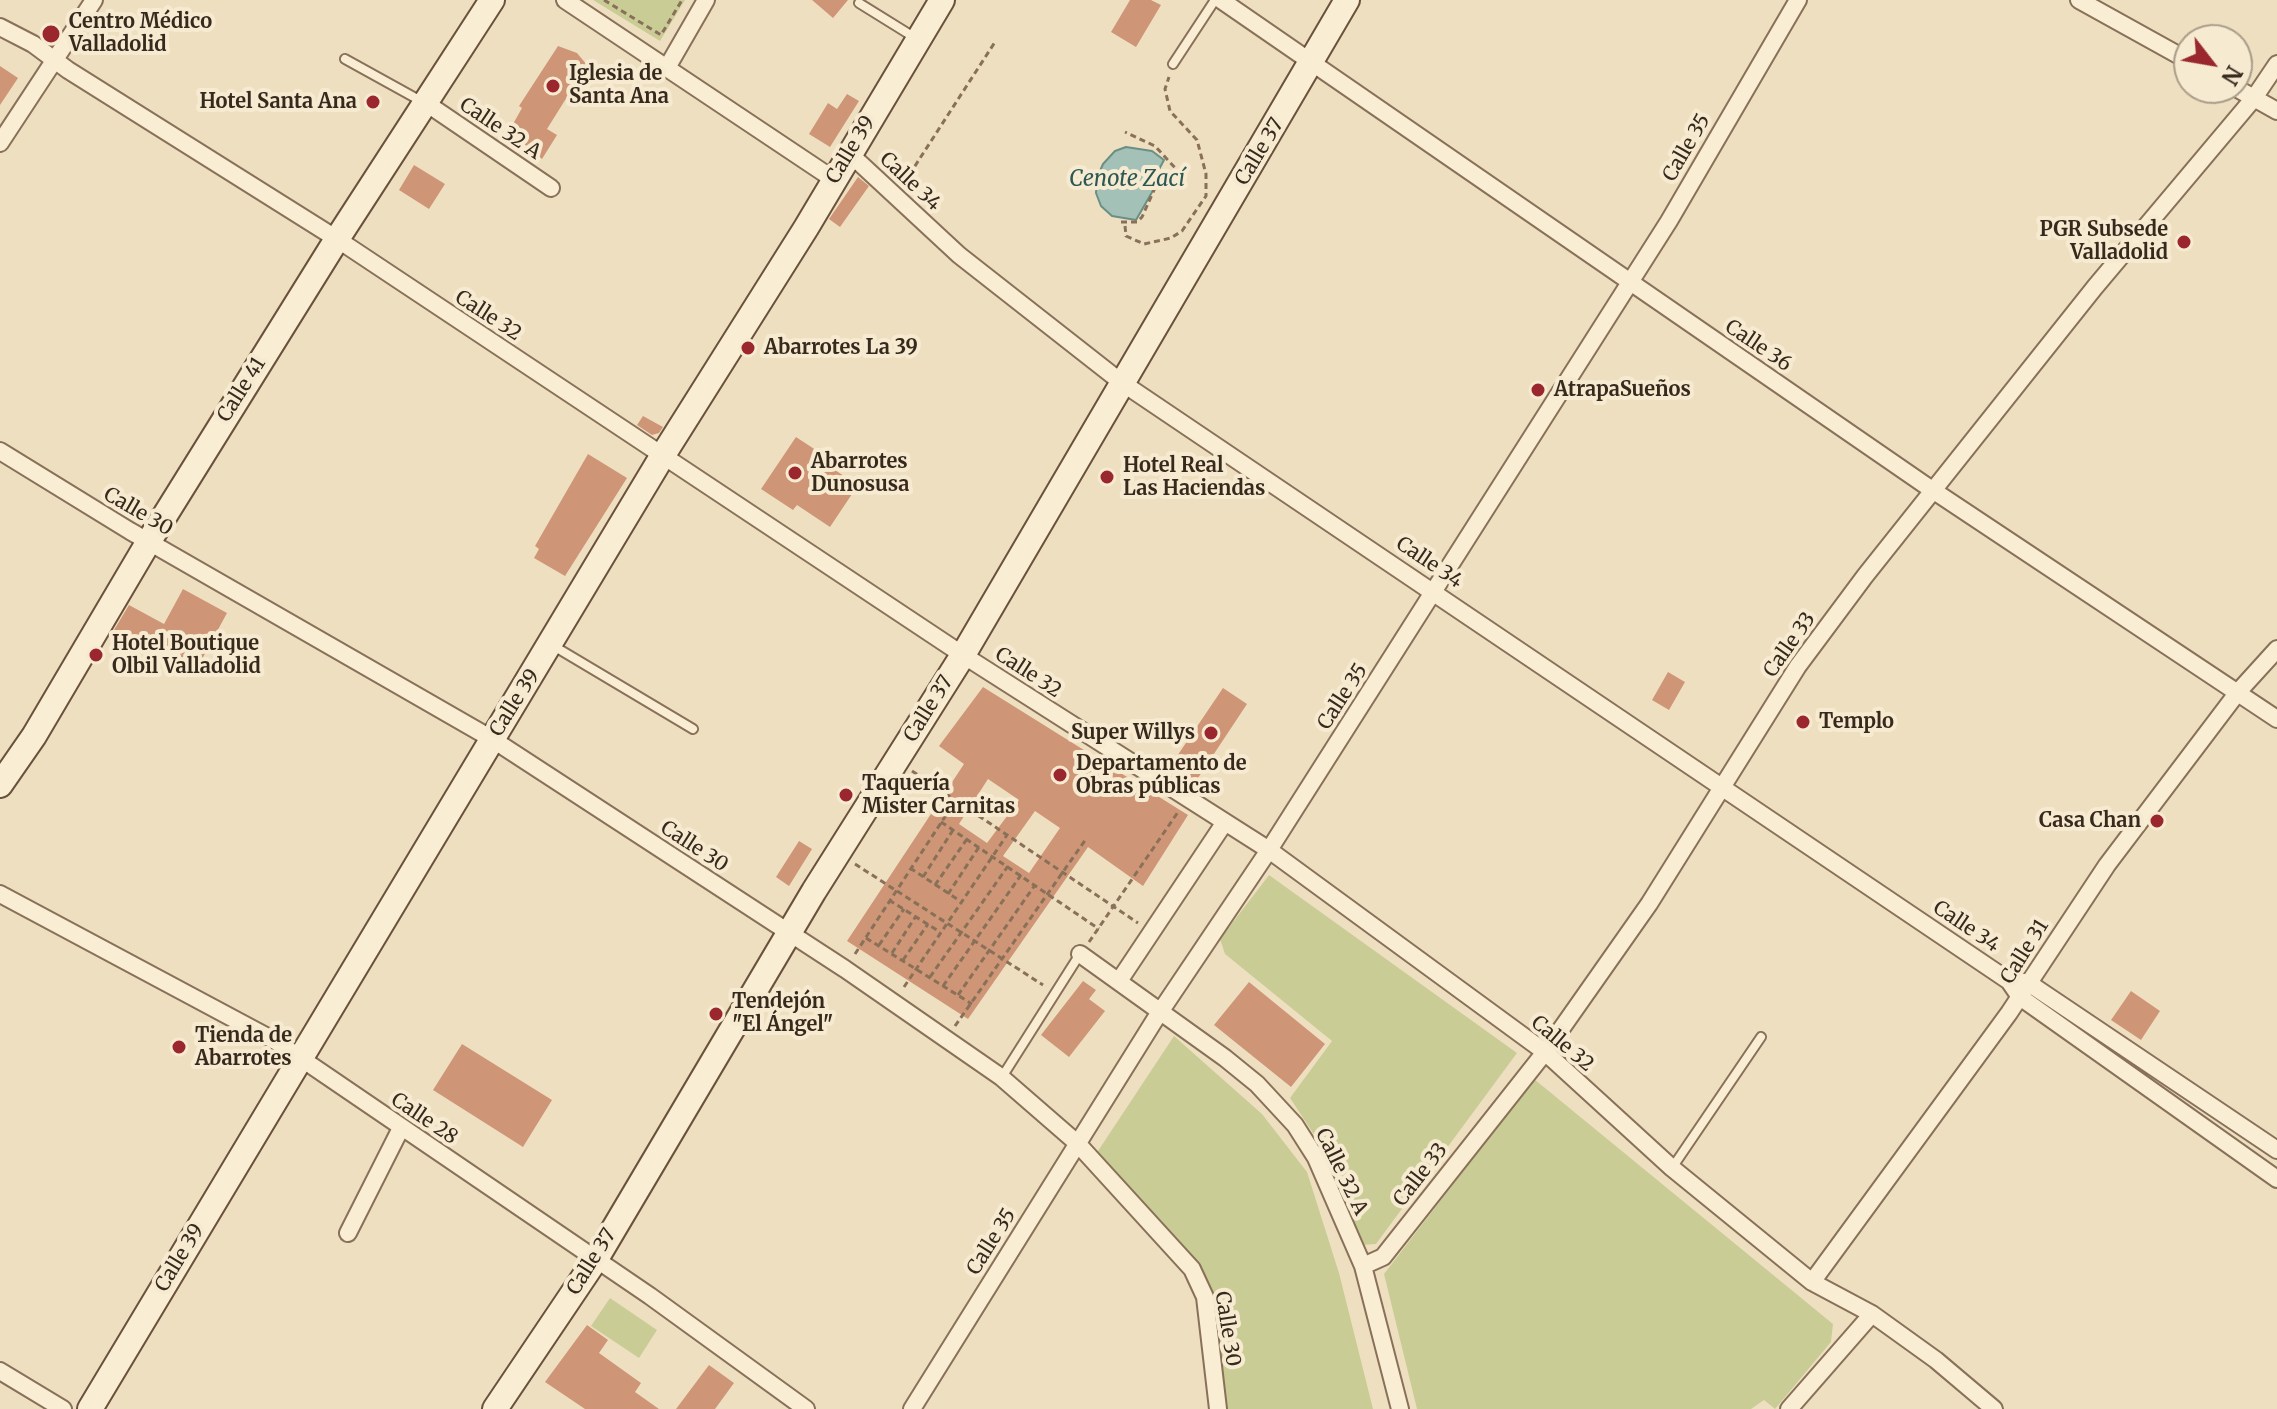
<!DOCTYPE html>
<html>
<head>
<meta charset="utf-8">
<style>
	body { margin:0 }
	#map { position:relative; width:2277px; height:1409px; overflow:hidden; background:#efdfc1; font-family:Merriweather,serif }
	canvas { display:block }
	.north { position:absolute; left:2173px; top:24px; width:80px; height:80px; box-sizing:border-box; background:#f6ead1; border:2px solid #aa9d89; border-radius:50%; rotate:121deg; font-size:22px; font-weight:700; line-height:32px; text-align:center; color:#38291d }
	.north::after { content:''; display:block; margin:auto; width:28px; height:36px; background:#99272d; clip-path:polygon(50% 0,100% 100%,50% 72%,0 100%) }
</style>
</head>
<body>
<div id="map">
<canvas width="2277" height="1409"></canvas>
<div class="north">N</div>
</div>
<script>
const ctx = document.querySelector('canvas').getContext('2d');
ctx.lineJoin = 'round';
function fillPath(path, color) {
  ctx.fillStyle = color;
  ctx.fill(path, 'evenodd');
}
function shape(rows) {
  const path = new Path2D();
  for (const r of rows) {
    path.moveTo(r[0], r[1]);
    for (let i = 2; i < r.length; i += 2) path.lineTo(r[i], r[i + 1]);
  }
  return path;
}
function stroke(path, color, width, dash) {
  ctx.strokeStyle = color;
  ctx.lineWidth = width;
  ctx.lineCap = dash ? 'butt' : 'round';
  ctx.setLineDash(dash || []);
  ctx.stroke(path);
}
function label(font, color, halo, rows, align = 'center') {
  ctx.font = font + ' Merriweather,serif';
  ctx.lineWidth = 8;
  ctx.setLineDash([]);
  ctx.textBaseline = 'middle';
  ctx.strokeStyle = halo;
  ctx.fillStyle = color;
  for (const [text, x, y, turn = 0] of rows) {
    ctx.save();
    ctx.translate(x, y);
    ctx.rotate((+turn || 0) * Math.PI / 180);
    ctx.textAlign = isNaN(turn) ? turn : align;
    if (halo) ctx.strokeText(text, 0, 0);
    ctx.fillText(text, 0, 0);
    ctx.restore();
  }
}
fillPath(shape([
	[593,0,685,0,660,41],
	[1269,875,1517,1053,1376,1244,1361,1245,1345,1195,1323,1148,1290,1098,1332,1041,1225,954,1220,939],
	[1174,1036,1262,1114,1307,1172,1339,1273,1373,1409,1223,1409,1213,1299,1198,1263,1096,1154],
	[1534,1079,1833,1324,1831,1342,1775,1409,1764,1400,1751,1409,1417,1409,1384,1274],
	[610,1298,657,1330,639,1358,591,1326]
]), '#c9cd95');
const water = shape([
	[1126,147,1152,151,1164,160,1155,177,1155,187,1136,220,1112,216,1101,206,1096,193,1097,178,1103,164,1115,151,1126,147]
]);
fillPath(water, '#a4c1b7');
stroke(water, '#6b8f84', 2);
fillPath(shape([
	[812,0,848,0,833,18],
	[1130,0,1151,0,1161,5,1136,47,1111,32],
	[558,46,577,53,587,65,547,129,557,135,542,159,509,131,522,108,519,106],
	[0,66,18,78,0,105],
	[847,94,859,101,830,147,809,134,828,103,837,109],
	[414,165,445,184,429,209,399,190],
	[858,177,869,186,840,227,829,219],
	[643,416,663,427,659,433,652,435,637,425],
	[796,437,828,458,824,463,858,485,830,527,797,505,793,510,761,489],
	[588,454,627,478,565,576,534,558,539,549,535,546],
	[183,589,227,613,194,674,114,630,129,605,164,624],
	[1668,672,1685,682,1669,710,1652,700],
	[983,687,1188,815,1143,886,1088,847,968,1019,847,941,964,764,939,746],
	[988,779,1019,800,987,843,959,824],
	[1035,811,1060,828,1029,873,1003,856],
	[1223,688,1247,704,1194,784,1169,768],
	[799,841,812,849,789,886,776,877],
	[1083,981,1096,990,1089,999,1105,1011,1069,1057,1041,1035],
	[1249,982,1325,1044,1291,1087,1214,1025],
	[2131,991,2160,1011,2141,1040,2111,1020],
	[462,1044,552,1100,523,1147,433,1090],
	[587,1325,608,1340,599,1353,641,1383,635,1392,659,1409,585,1409,545,1382],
	[709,1365,734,1383,715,1409,676,1409]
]), '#ce9676');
const lane = shape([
	[859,3,917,39],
	[345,59,421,101],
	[1173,64,1215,0],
	[552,645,693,729],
	[1002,1077,1080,954],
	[1672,1168,1761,1037]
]);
const street = shape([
	[565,0,833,179],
	[1221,0,1925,485,2277,719],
	[2079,0,2189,61],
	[0,27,33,44,68,70,337,239,963,655,1269,850,1545,1052,1672,1168,1812,1282,1872,1314,1936,1360,1994,1409],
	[668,66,706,0],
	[2236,88,2277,111],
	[426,103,551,188],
	[0,143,94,0],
	[849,153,959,255,1121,382,2009,981,2020,997,2277,1179],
	[0,451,130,531,492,739,845,969,1001,1077,1077,1143,1192,1269,1205,1297,1218,1409],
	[0,894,277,1042,650,1296,806,1409],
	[1080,954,1225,1058,1257,1084,1295,1125,1316,1158,1363,1266,1400,1409],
	[1119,981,1225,822],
	[2018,982,2027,982,2277,1150],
	[348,1233,401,1128],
	[1363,1266,1383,1257,1545,1052,1649,904,1798,666,1865,576,2095,287,2254,98,2277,64],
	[1812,1282,2009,1013,2107,865,2238,692,2277,649],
	[0,1371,63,1409],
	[912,1409,1156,1018,1269,850,1669,221,1798,0],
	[1789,1409,1872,1314]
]);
const secondary = shape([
	[0,785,34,736,149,541,337,239,492,0],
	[90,1409,663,455,806,228,942,0],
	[495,1409,596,1259,814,891,963,655,1347,0]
]);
stroke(lane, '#897058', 12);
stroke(street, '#897058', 20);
stroke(secondary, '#6a513b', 28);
stroke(shape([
	[604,0,661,35,682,0],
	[904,183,995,42],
	[1121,222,1137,222,1142,217,1159,179,1170,178,1177,170,1155,146,1125,132],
	[1125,226,1126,236,1144,244,1171,238,1182,231,1206,196,1206,174,1197,140,1170,111,1165,89,1169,77],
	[912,771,1138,923],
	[941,822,1099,929],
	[855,864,1043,985],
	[910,868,960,901],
	[923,877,953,830],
	[935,885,967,839],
	[948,894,979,847],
	[889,900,940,932],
	[866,938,972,1004],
	[1089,942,1178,812],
	[879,945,904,909],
	[892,953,916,916],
	[855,954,956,800],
	[903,960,928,924],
	[930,977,1008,866],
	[943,986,1021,875],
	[904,987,1007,835],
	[958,995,1035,885],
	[955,1026,1086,839]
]), '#897058', 3, [6, 4]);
stroke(lane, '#f9edd4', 8);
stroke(street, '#f9edd4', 16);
stroke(secondary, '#f9edd4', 24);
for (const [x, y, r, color] of [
	[51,34,10,"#99272d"],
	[553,86,8,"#99272d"],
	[373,102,8,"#99272d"],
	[2184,242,8,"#99272d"],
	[748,348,8,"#99272d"],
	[1538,390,8,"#99272d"],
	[795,473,8,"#99272d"],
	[1107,477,8,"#99272d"],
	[96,655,8,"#99272d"],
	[1803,722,8,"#99272d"],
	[1211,733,8,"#99272d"],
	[1060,775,8,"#99272d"],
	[846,795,8,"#99272d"],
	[2157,821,8,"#99272d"],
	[716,1014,8,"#99272d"],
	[179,1047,8,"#99272d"]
]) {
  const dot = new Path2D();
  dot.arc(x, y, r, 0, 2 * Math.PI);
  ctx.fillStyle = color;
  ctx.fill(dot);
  stroke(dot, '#f6ead1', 3);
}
label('bold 20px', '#38291d', '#f6ead1', [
	["Centro Médico",69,22],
	["Valladolid",69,45],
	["Iglesia de",569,74],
	["Santa Ana",569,97],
	["Hotel Santa Ana",357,102,"right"],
	["PGR Subsede",2168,230,"right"],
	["Valladolid",2168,253,"right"],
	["Abarrotes La 39",764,348],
	["AtrapaSueños",1554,390],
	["Abarrotes",811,462],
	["Dunosusa",811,485],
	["Hotel Real",1123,466],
	["Las Haciendas",1123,489],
	["Hotel Boutique",112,644],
	["Olbil Valladolid",112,667],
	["Templo",1819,722],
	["Super Willys",1195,733,"right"],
	["Departamento de",1076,764],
	["Obras públicas",1076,787],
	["Taquería",862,784],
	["Mister Carnitas",862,807],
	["Casa Chan",2141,821,"right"],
	["Tendejón",732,1002],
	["\"El Ángel\"",732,1025],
	["Tienda de",195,1036],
	["Abarrotes",195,1059]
], 'left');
label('20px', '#38291d', '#f6ead1', [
	["Calle 32 A",500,129,34],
	["Calle 35",1687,148,-60],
	["Calle 39",851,150,-59],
	["Calle 37",1260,152,-59],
	["Calle 34",910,182,43],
	["Calle 32",488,316,33],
	["Calle 36",1758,346,34],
	["Calle 41",242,390,-58],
	["Calle 30",138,512,30],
	["Calle 34",1429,563,34],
	["Calle 33",1790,645,-55],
	["Calle 32",1028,673,33],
	["Calle 35",1343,697,-57],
	["Calle 39",515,703,-58],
	["Calle 37",929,709,-58],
	["Calle 30",694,847,33],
	["Calle 34",1966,927,34],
	["Calle 31",2025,952,-58],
	["Calle 32",1562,1044,40],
	["Calle 28",424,1119,34],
	["Calle 32 A",1341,1172,64],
	["Calle 33",1421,1175,-52],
	["Calle 35",992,1242,-58],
	["Calle 39",180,1258,-59],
	["Calle 37",592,1262,-58],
	["Calle 30",1227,1329,81]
]);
label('italic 22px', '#2c5853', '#f6ead1', [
	["Cenote Zací",1127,180]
]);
</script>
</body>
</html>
